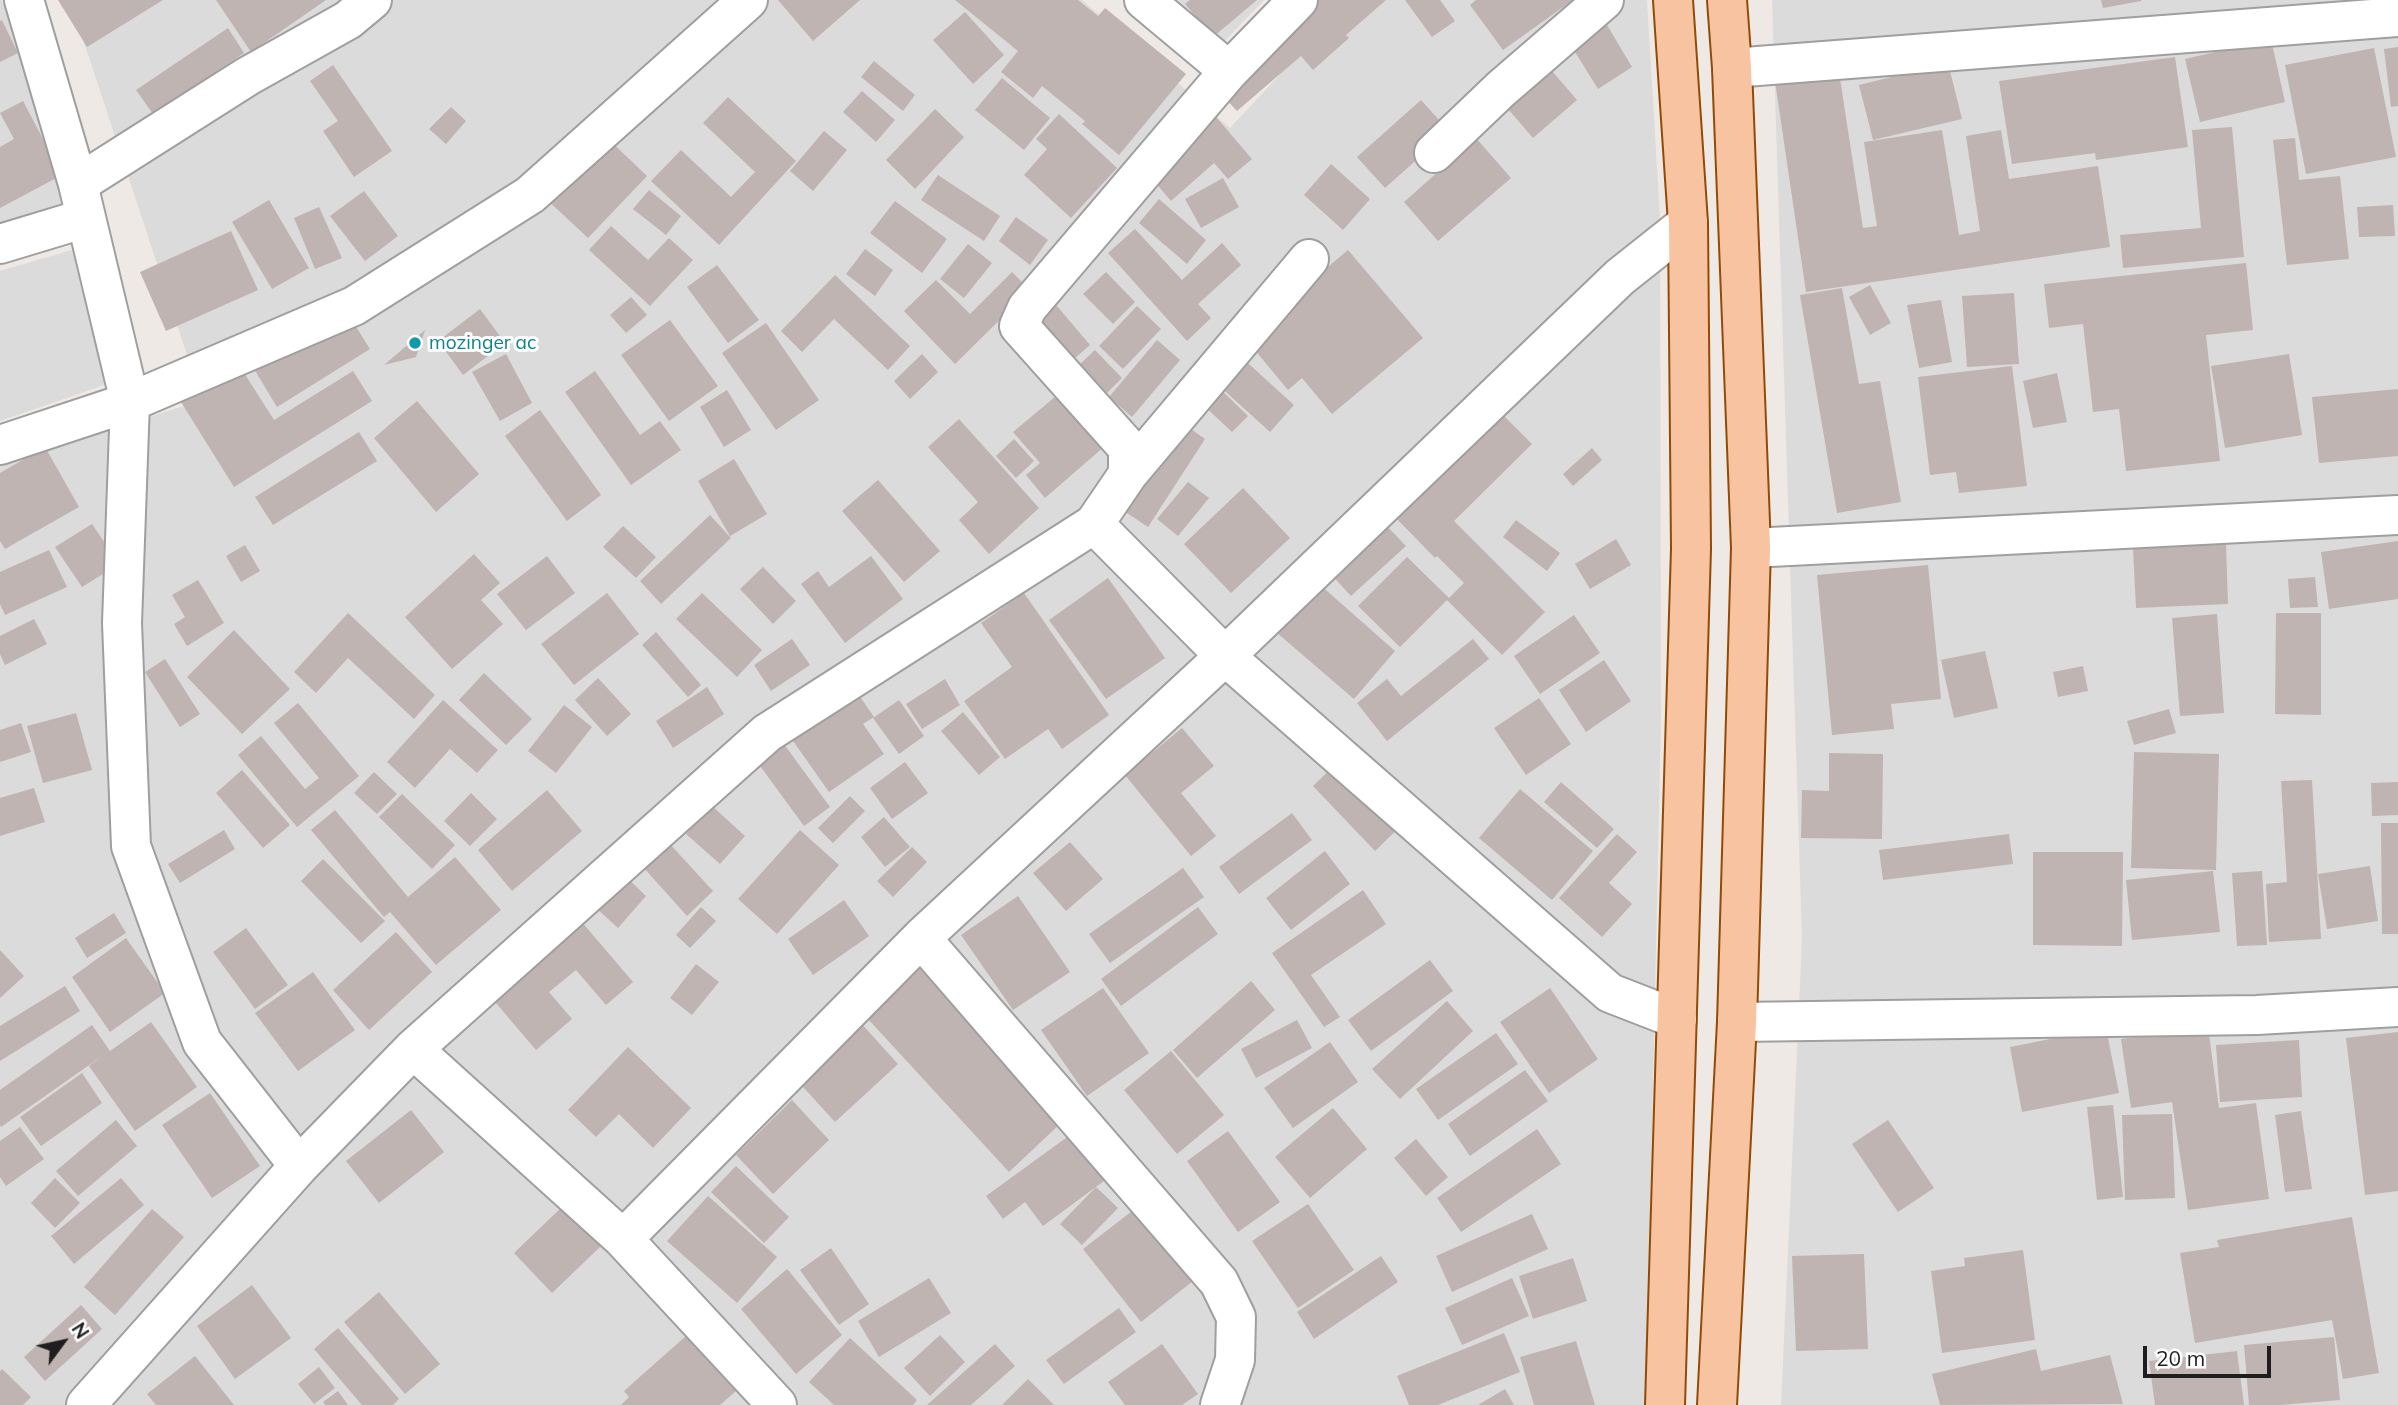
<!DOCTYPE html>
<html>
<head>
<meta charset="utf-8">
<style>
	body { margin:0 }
	#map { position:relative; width:2398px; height:1405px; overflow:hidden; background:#eee9e4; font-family:Mulish,sans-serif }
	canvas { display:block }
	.north { position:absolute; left:28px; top:1307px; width:70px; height:70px; -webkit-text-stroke:5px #fff; paint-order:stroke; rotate:57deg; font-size:19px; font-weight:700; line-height:28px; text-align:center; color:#1e1e1e }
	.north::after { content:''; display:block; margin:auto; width:24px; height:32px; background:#1e1e1e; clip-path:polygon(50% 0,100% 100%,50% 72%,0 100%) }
	.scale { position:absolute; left:2143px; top:1346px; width:128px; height:32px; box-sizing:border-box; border:4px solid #1e1e1e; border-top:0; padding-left:9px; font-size:21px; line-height:24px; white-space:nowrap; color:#1e1e1e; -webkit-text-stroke:5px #fff; paint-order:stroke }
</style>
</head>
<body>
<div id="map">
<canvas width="2398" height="1405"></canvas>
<div class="north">N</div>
<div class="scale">20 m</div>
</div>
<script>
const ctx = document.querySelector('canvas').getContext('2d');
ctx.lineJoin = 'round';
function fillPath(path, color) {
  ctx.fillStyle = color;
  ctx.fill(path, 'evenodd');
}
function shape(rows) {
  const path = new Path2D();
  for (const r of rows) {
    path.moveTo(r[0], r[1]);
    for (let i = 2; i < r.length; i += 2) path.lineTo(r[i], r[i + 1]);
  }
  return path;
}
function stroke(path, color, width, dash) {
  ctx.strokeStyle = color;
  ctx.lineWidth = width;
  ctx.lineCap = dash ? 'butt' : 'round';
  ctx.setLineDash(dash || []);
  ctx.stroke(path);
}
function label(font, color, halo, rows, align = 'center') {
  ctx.font = font + ' Mulish,sans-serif';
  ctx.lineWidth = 6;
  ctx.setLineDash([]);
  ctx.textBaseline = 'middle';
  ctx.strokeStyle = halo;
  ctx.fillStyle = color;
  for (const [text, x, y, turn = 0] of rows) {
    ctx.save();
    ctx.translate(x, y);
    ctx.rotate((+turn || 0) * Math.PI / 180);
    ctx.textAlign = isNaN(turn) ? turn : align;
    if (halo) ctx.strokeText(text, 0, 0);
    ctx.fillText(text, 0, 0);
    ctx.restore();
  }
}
fillPath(shape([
	[0,0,2,0,67,201,0,227],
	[70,0,1082,0,1230,128,1349,0,1647,0,1660,218,1661,719,1646,1405,0,1405,0,465,202,400],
	[1177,0,1264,0,1224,42],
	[1772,0,2398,0,2398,1405,1781,1405,1802,940],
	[75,249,110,383,0,421,0,271]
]), '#dcdbdb');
fillPath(shape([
	[58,0,163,0,87,47],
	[216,0,326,0,251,52],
	[778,0,860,0,813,41],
	[955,0,1078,0,1098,16,1105,8,1186,74,1119,155,1082,124,1085,121,1042,86,1033,98,1001,72,1018,51],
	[1190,0,1257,0,1213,37,1185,4],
	[1310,0,1386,0,1346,35,1349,38,1313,70,1301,56,1237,111,1213,85],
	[1405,0,1440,0,1455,21,1432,37],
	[1476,0,1573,0,1503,50,1470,5],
	[2101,0,2141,0,2141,1,2103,8],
	[965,12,1004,55,973,84,933,40],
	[2,20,18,53,0,62,0,21],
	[1607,25,1632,67,1598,89,1572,47],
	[228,28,244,53,153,114,136,90],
	[2271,39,2285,102,2200,122,2185,59],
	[2398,47,2398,106,2391,107,2384,49],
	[2374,48,2396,157,2306,174,2285,65],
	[2175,57,2188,147,2096,160,2095,153,2012,164,1999,81],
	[874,61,915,95,903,111,861,77],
	[1948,63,1962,119,1873,140,1859,85],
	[333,65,392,151,354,177,323,131,338,121,310,81],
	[1552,71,1577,100,1533,138,1508,109],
	[1839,72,1863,228,1877,226,1864,142,1942,130,1959,235,1980,231,1966,136,2001,130,2009,179,2098,166,2110,247,1806,292,1775,81],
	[1002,78,1050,118,1024,150,975,110],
	[862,91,895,120,876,142,843,112],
	[728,97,796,161,719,245,651,181,681,150,731,197,755,172,703,123],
	[1421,100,1449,131,1385,188,1357,157],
	[23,101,62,175,0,208,0,147,14,139,0,113],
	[451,107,466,121,446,144,429,129],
	[935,109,964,137,915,189,886,160],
	[1211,111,1252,159,1228,179,1214,163,1171,201,1143,168],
	[1059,114,1117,168,1071,218,1024,175,1047,149,1036,139],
	[2232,127,2244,257,2123,268,2120,235,2201,228,2192,130],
	[824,131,847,150,813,191,790,171],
	[603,134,647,176,588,238,543,196],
	[1476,138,1511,178,1438,241,1404,202],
	[2295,138,2299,180,2340,176,2349,259,2287,265,2273,140],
	[1331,164,1370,199,1343,230,1304,195],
	[938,175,1000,216,984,241,921,200],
	[1223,178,1239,207,1201,228,1185,199],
	[649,190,681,216,666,235,633,209],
	[364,191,398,236,365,261,330,216],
	[1159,199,1206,240,1187,264,1139,223],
	[269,200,309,268,272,289,232,222],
	[895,201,947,239,922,273,870,233],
	[2393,205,2395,236,2359,237,2357,207],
	[319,207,342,258,315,269,294,218],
	[1016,217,1048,240,1030,265,999,241],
	[611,226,648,260,669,238,693,260,650,306,589,250],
	[1135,229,1182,280,1222,243,1241,265,1198,304,1211,318,1187,341,1108,253],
	[231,231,258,290,166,331,140,272],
	[968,244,992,263,964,298,940,279],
	[865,249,893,270,875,296,846,274],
	[1348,250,1423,338,1332,414,1302,378,1288,390,1244,337],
	[2246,263,2253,330,2206,335,2220,461,2126,471,2119,409,2093,412,2083,324,2049,328,2044,284],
	[717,265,759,320,728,343,687,287],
	[1012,272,1030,290,955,364,904,311,936,280,970,314],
	[1106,272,1135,302,1113,324,1083,294],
	[835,275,910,346,888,370,834,319,802,352,781,331],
	[1870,285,1891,323,1870,335,1849,297],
	[1842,288,1859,384,1880,381,1901,502,1837,513,1800,295],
	[2014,293,2019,364,1967,367,1962,296],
	[631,297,647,315,626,333,610,315],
	[1051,299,1090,345,1066,366,1027,320],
	[1941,300,1952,362,1919,368,1907,305],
	[343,306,370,349,277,407,251,364],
	[1137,306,1161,329,1123,369,1099,346],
	[480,309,505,343,463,375,438,341],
	[670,320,718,386,669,421,621,355],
	[766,323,819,400,776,430,722,353],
	[425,330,416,357,384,365],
	[1157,340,1180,360,1132,417,1109,397],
	[1095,350,1122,378,1107,393,1080,364],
	[506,354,532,403,500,421,472,372],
	[922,354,938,372,910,399,894,381],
	[2289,354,2302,435,2225,448,2211,366],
	[1239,355,1294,405,1270,432,1215,382],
	[239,365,274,420,353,371,372,401,234,487,181,402],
	[2012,366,2027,486,1959,493,1956,472,1930,475,1918,377],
	[595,371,640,435,660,421,681,450,631,485,565,392],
	[2057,373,2067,422,2033,428,2023,381],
	[1215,384,1248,416,1232,432,1199,401],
	[1068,386,1113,439,1045,498,1026,475,1040,463,1013,432],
	[2398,389,2398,456,2319,463,2312,397],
	[727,390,751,430,724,447,700,407],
	[417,401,479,474,436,512,374,438],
	[1496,408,1532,444,1454,521,1545,612,1502,655,1447,600,1464,583,1437,556,1435,558,1390,512],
	[540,410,601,495,567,521,505,436],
	[959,419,1039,508,989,554,959,520,978,502,928,447],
	[1181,422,1205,439,1148,527,1124,511],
	[359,432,377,461,273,525,255,497],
	[1014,439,1034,461,1016,478,996,456],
	[45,447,79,507,5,549,0,541,0,473],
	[1592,448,1602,460,1573,486,1563,474],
	[734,459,767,514,730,536,698,481],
	[878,480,940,551,904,582,842,511],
	[1188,482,1209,498,1178,536,1157,519],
	[1243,488,1290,538,1231,593,1184,544],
	[710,515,731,538,661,604,640,581],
	[1516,520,1560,553,1547,571,1503,537],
	[1382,521,1406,546,1351,596,1327,570],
	[92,524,119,564,82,587,55,547],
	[623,526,656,557,636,578,603,547],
	[1616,539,1631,565,1590,589,1575,564],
	[2398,541,2398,599,2329,609,2321,552],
	[2226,544,2228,604,2136,608,2133,548],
	[245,545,260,571,241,582,226,556],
	[49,550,67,587,5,615,0,604,0,572],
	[474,554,500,583,481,600,503,624,452,669,405,617],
	[547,556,575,593,526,630,497,594],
	[871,556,903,599,845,643,801,584,818,571,829,587],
	[1407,557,1449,598,1400,647,1358,606],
	[1928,565,1941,699,1891,704,1894,729,1832,735,1817,575],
	[763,567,796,601,773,624,740,589],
	[2315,577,2318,607,2290,608,2288,579],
	[1108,578,1165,658,1106,699,1049,620],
	[198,580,224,623,187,646,174,624,185,617,172,595],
	[1318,583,1395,651,1354,699,1276,632],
	[607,593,639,634,574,685,541,644],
	[702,593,762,650,737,677,676,619],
	[1024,593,1109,715,1062,749,1048,729,1005,759,964,701,1012,667,981,623],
	[348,613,435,695,414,719,348,658,316,693,294,672],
	[2276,613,2321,613,2321,715,2275,714],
	[2217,614,2224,713,2180,716,2172,618],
	[1574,615,1600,653,1540,694,1514,656],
	[34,619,47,644,5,665,0,654,0,636],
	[234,630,290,689,242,734,187,677],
	[656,632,701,685,688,697,642,645],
	[792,639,810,665,771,691,754,665],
	[1473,639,1489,659,1387,741,1357,703,1387,679,1401,696],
	[1985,651,1998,708,1954,718,1941,660],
	[165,659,200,714,180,727,145,672],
	[1604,660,1631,701,1586,732,1559,690],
	[2083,666,2088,691,2058,697,2053,672],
	[484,673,532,719,506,745,459,700],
	[598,678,631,714,607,736,575,700],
	[945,679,960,705,922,729,906,704],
	[852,685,874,717,863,724,884,754,829,792,786,731],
	[707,687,724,714,673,748,656,721],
	[1539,698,1571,744,1526,775,1494,728],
	[443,700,498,750,477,773,450,749,415,788,387,762],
	[899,700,924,736,899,754,873,718],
	[298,703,359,776,297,827,238,755,261,736,305,789,319,778,274,723],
	[564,705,592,727,556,773,528,751],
	[2169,709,2176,733,2134,745,2127,721],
	[963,712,1000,757,979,775,941,731],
	[76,713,92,770,43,783,27,726],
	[21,723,31,752,0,762,0,730],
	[1182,728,1214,766,1181,793,1216,836,1191,856,1125,775],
	[778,736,830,807,804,826,752,755],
	[2134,752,2219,754,2216,870,2131,868],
	[1829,753,1883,754,1882,839,1801,838,1802,790,1829,791],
	[1345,755,1408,819,1375,851,1313,786],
	[905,762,928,793,892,819,870,788],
	[242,770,290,825,263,848,216,793],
	[374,772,397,794,377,814,354,793],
	[2312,780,2321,939,2269,942,2266,884,2287,882,2281,781],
	[1561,782,1614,829,1597,848,1544,802],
	[2398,782,2398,815,2372,816,2371,783],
	[34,788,45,822,0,836,0,798],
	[1520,789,1593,851,1552,900,1479,838],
	[547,790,582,831,512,891,478,850],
	[471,793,497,819,470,846,444,821],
	[402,794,455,845,432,869,379,817],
	[850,796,865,811,833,843,818,828],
	[711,805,745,836,720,864,686,834],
	[335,810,408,897,455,857,501,910,436,965,390,912,384,917,311,830],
	[1292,813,1312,840,1239,894,1219,867],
	[884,817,910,847,885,867,861,837],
	[2381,823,2398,823,2398,934,2382,934],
	[224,830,235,849,180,883,168,864],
	[800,830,839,865,777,934,738,899],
	[1617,834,1637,852,1609,883,1632,904,1602,937,1559,898],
	[2009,834,2013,864,1883,880,1879,850],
	[1070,842,1103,879,1066,911,1033,873],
	[669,843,713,891,687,916,643,867],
	[912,847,927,862,893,897,877,881],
	[1325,851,1350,884,1291,930,1266,898],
	[2033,852,2123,852,2122,946,2033,945],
	[323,859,385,921,361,943,301,881],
	[2370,866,2378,921,2327,929,2318,874],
	[1183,868,1204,897,1110,963,1089,934],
	[2213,871,2220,932,2132,940,2126,880],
	[2262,871,2267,945,2237,946,2232,873],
	[624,875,646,896,618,928,595,907],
	[1363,890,1386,924,1311,975,1340,1017,1324,1027,1272,953],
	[1018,896,1070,972,1013,1010,961,935],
	[844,900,869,936,813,975,788,939],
	[701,907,716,921,690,948,676,935],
	[1198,907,1218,934,1121,1006,1101,979],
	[114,913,126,933,87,958,75,938],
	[581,921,633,982,606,1005,576,970,549,992,572,1019,536,1050,490,996],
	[246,928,288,985,255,1009,213,952],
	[396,932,432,972,369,1030,333,990],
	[126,938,165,993,110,1032,72,977],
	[0,950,24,976,0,998],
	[1430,960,1453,991,1371,1051,1348,1020],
	[696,964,719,982,692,1015,670,998],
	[920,969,1062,1122,1009,1172,867,1018],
	[313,972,355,1030,298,1071,255,1013],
	[1251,981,1275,1010,1197,1078,1173,1050],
	[65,986,80,1011,0,1061,0,1026],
	[1103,988,1149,1053,1087,1096,1041,1030],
	[1550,988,1598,1059,1549,1093,1500,1022],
	[1447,1001,1473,1031,1400,1099,1372,1069],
	[1297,1020,1312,1048,1256,1078,1241,1049],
	[859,1021,898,1064,835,1122,795,1078],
	[151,1022,197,1087,135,1131,89,1066,102,1056,1,1127,0,1125,0,1090,92,1025,110,1051],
	[2208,1027,2219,1108,2256,1103,2269,1199,2188,1210,2172,1102,2131,1108,2121,1039],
	[2106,1028,2119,1093,2022,1112,2010,1047],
	[2398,1032,2398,1191,2365,1195,2346,1038],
	[1496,1033,1518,1064,1438,1120,1416,1089],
	[2299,1040,2302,1097,2220,1102,2216,1045],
	[1330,1042,1358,1082,1293,1128,1264,1088],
	[628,1047,691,1108,653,1148,619,1114,596,1137,568,1110],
	[1171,1051,1224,1115,1177,1154,1124,1090],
	[1525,1070,1548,1101,1470,1156,1448,1124],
	[82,1073,102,1103,41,1146,20,1117],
	[210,1093,260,1166,212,1198,162,1125],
	[792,1100,829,1140,773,1194,736,1155],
	[2113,1105,2123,1197,2097,1200,2087,1107],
	[1333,1108,1367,1149,1310,1198,1275,1157],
	[411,1110,444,1152,379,1203,346,1161],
	[2301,1111,2312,1189,2285,1192,2275,1115],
	[2172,1114,2175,1198,2125,1200,2122,1115],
	[116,1120,137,1146,78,1196,56,1171],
	[1888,1120,1934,1188,1898,1212,1852,1144],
	[20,1127,44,1159,6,1186,0,1177,0,1141],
	[1537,1129,1561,1164,1461,1232,1437,1198],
	[1228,1131,1280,1202,1238,1232,1187,1161],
	[1070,1135,1104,1181,1043,1226,1025,1202,1003,1219,986,1196],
	[1416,1139,1448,1177,1426,1196,1394,1158],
	[736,1166,789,1217,764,1243,711,1192],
	[55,1178,80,1203,55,1228,31,1203],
	[121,1178,144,1205,74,1264,51,1236],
	[1096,1187,1118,1208,1082,1245,1060,1224],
	[708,1196,777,1257,737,1303,667,1241],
	[1308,1204,1354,1270,1298,1308,1252,1241],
	[563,1206,601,1246,552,1293,514,1253],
	[1136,1208,1193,1281,1141,1322,1083,1249],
	[152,1209,184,1237,115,1315,84,1287],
	[1532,1214,1548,1249,1452,1292,1436,1256],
	[2352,1217,2379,1373,2343,1379,2332,1320,2195,1343,2180,1253,2219,1247,2217,1240],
	[831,1248,869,1304,839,1325,800,1270],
	[2023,1250,2035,1340,1942,1353,1931,1271,1965,1266,1964,1258],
	[1864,1254,1868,1349,1796,1351,1792,1256],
	[1381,1256,1398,1282,1314,1339,1297,1312],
	[1573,1258,1587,1301,1533,1319,1519,1276],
	[787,1269,842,1335,796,1374,741,1309],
	[929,1278,951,1313,879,1357,858,1321],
	[1512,1278,1529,1316,1462,1345,1445,1308],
	[252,1285,291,1338,235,1379,197,1326],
	[379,1292,440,1364,405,1394,344,1322],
	[81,1305,102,1329,45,1381,24,1357],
	[1119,1308,1136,1332,1064,1384,1046,1360],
	[338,1328,399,1399,393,1405,362,1405,314,1349],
	[1504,1333,1520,1372,1438,1405,1409,1405,1397,1376],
	[687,1335,736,1391,720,1405,621,1405,629,1397,624,1391],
	[940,1335,965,1362,930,1396,904,1368],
	[2334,1337,2340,1400,2280,1405,2249,1405,2244,1345],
	[850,1338,917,1400,913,1405,834,1405,809,1382],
	[1576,1341,1595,1405,1534,1405,1520,1357],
	[995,1344,1015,1366,971,1405,927,1405],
	[1162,1344,1198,1394,1182,1405,1125,1405,1108,1382],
	[2036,1349,2041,1371,2110,1355,2123,1404,1940,1405,1932,1374],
	[2237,1351,2244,1405,2155,1405,2149,1361],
	[195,1356,234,1405,156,1405,147,1394],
	[319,1367,335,1388,314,1404,298,1384],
	[2,1369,31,1397,23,1405,0,1405,0,1371],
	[1028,1379,1054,1405,1002,1405],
	[1505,1389,1514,1405,1478,1405],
	[338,1391,348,1405,325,1405,323,1402]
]), '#bfb4b1');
const minor = shape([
	[24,0,78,184,130,402,122,623,131,846,202,1042,299,1166],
	[1144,0,1229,71],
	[1732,68,2398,17],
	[1434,153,1501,89,1604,0],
	[78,184,248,76,348,20,372,0],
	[0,244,86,218],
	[0,445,130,402,354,306,530,195,748,0],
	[1128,474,1309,259],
	[1094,524,1128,474,1128,448,1019,326,1027,308,1229,71,1298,0],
	[1751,548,2398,515],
	[921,938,1219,1282,1236,1317,1235,1360,1220,1405],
	[1737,1022,2257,1015,2398,1007],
	[413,1049,767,733,1094,524,1225,656,1610,993,1677,1019],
	[86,1405,299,1166,413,1049,623,1239],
	[777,1405,623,1239,921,938,1225,656,1620,277,1688,223]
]);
const major = shape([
	[1665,1405,1691,549,1688,223,1673,0],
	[1717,1405,1737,1022,1751,548,1732,68,1727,0]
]);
stroke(minor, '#9f9f9f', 42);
stroke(major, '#924b06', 42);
stroke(minor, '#fff', 38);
stroke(major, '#f8c3a0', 38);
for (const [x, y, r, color] of [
	[415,343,7,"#0f9aa8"]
]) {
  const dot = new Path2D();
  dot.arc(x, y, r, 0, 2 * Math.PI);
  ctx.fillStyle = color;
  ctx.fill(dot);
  stroke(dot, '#fff', 2.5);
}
label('19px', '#0d838f', '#fff', [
	["mozinger ac",429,343]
], 'left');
</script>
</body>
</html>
